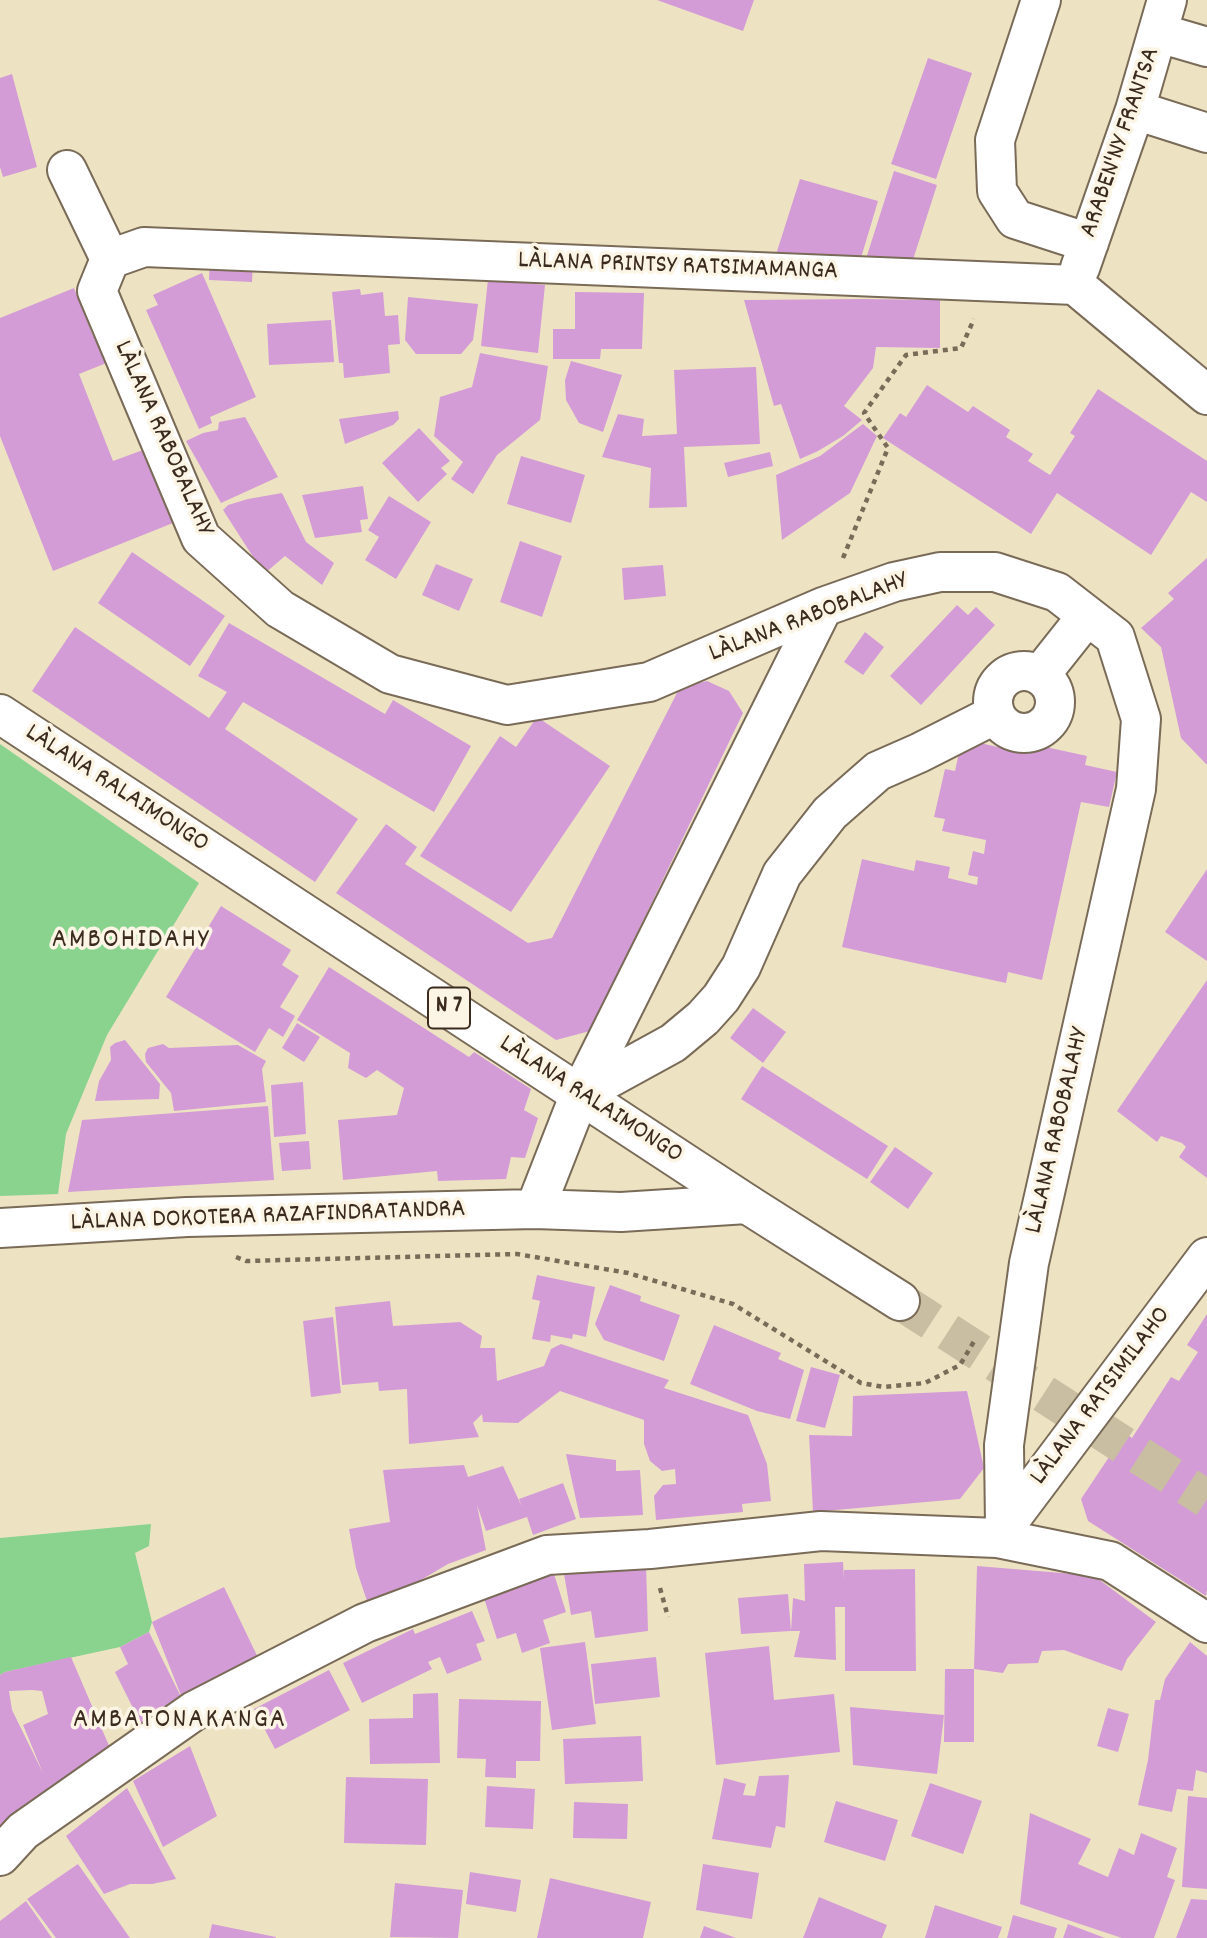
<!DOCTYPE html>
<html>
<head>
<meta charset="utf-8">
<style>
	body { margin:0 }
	canvas { display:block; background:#ede3c2 }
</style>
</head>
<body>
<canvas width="1207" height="1938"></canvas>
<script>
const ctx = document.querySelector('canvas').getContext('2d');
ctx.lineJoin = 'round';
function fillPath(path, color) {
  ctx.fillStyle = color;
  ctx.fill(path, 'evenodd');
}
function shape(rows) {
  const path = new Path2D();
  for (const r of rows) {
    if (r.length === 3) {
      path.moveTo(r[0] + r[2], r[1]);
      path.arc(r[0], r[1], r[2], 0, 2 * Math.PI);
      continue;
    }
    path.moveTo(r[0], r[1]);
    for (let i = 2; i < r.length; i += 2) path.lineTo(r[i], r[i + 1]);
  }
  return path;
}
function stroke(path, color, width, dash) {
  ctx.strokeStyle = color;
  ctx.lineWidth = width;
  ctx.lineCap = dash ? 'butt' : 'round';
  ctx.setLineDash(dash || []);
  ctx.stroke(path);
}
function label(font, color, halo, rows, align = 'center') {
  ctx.font = font + ' Dekko,sans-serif';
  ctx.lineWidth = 7;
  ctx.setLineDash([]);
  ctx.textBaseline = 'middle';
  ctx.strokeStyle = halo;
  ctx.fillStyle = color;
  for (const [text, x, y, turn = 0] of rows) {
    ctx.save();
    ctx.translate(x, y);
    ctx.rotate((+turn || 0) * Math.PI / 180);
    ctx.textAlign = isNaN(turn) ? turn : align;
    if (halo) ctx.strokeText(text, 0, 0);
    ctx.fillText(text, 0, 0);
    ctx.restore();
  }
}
fillPath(shape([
	[0,744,199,883,107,1035,66,1134,58,1194,0,1196],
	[151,1524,149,1546,135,1553,152,1622,149,1632,120,1647,5,1672,0,1675,0,1538]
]), '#89d38f');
fillPath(shape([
	[657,0,754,0,743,31],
	[928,58,972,73,936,179,891,164],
	[12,74,37,167,3,177,0,167,0,78],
	[894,171,937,185,910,269,863,268],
	[800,179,878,201,858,268,772,267],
	[210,258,253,261,252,282,209,280],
	[202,273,256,397,210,417,212,423,199,429,146,310,158,305,153,295],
	[488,279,545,285,538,353,481,346],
	[74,288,93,336,103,332,114,360,79,374,113,461,143,450,173,523,53,571,0,436,0,318],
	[360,289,361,295,383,292,385,316,398,315,400,344,388,345,390,373,344,378,343,363,339,363,332,292],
	[575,292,644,293,642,349,601,349,600,359,553,359,553,329,575,329],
	[408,297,478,304,473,340,461,354,416,354,405,340],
	[863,299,940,300,940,348,876,347,873,368,844,406,862,420,843,436,818,451,800,459,781,404,774,406,744,300],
	[331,320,334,362,269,365,267,324],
	[480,353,548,366,540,420,497,455,473,494,451,479,463,462,434,436,440,397,472,387],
	[571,361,622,375,603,432,579,423,566,400,565,380],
	[756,367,760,444,684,447,687,507,649,508,651,468,602,457,618,414,644,419,642,436,677,434,674,370],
	[927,385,968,412,973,406,1010,430,1006,437,1033,454,1028,461,1050,475,1075,436,1070,433,1098,389,1207,461,1207,502,1191,492,1151,555,1057,493,1031,534,883,438,900,413,906,417],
	[398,411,399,419,393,425,345,444,339,419],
	[245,417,278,477,221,503,186,441,203,433,218,430,219,422],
	[863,424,877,436,850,493,782,540,776,475,820,456],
	[419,428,450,461,441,468,447,474,418,502,382,463],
	[770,452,773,466,728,477,724,463],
	[521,456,585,475,571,523,507,504],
	[363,486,368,519,360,520,362,532,315,538,302,495],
	[282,493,306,542,334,563,322,585,285,556,264,574,223,510,228,505,248,499],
	[389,496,431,522,396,579,365,560,379,537,368,530],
	[520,541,562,556,542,617,500,602],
	[132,552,225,616,190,666,98,603],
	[1207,558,1207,765,1181,738,1161,647,1141,628,1174,599,1168,593],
	[436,564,473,579,459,611,422,595],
	[663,565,666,596,624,600,622,568],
	[957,605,968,615,976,607,995,625,921,705,890,676],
	[229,623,385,714,393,700,471,746,434,812,243,702,225,729,358,819,315,882,32,691,75,627,209,718,227,692,198,676],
	[865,632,884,647,863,675,844,662],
	[707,681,729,691,743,713,590,1031,556,1040,336,893,386,824,417,847,405,864,528,943,552,938,680,687],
	[537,717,610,766,511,912,420,856,500,736,516,747],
	[962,739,1029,754,1032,744,1087,756,1085,765,1117,772,1109,807,1081,802,1042,980,1008,972,1006,983,842,947,862,859,914,871,916,860,950,867,948,878,977,885,978,877,968,875,973,851,984,854,986,840,942,831,945,819,934,817,945,769,955,771],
	[1207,869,1207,961,1165,932],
	[221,906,291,950,282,965,299,976,280,1007,295,1016,283,1037,269,1028,255,1052,166,997],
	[329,967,469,1057,474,1052,531,1089,524,1110,538,1118,525,1158,511,1157,506,1179,438,1181,437,1171,343,1180,338,1120,397,1115,404,1088,377,1070,366,1078,348,1068,350,1053,297,1020],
	[1207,980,1207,1178,1179,1157,1186,1147,1182,1143,1161,1136,1157,1142,1117,1111],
	[753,1008,786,1032,763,1063,730,1038],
	[297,1023,320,1037,304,1062,282,1048],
	[125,1040,160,1084,159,1099,95,1101,99,1081,111,1060,110,1047,115,1043],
	[163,1044,169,1048,238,1045,266,1061,262,1069,266,1102,174,1111,171,1093,146,1062,145,1054,148,1048],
	[762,1066,888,1146,867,1179,741,1099],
	[303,1082,306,1134,274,1137,271,1085],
	[268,1106,274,1180,68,1192,82,1120],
	[309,1141,311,1169,282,1171,279,1143],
	[895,1147,933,1173,908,1209,870,1182],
	[537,1275,595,1287,586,1337,573,1334,572,1339,551,1335,550,1342,532,1339,540,1301,532,1299],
	[610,1285,641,1296,640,1301,680,1315,664,1361,604,1340,595,1324],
	[390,1301,393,1326,460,1322,482,1336,480,1348,495,1348,497,1381,544,1366,551,1349,561,1344,669,1380,664,1388,748,1415,767,1464,771,1501,742,1504,743,1512,656,1520,654,1496,663,1485,676,1484,675,1469,662,1471,650,1461,644,1444,644,1420,560,1391,518,1423,483,1422,482,1414,473,1423,479,1437,409,1444,407,1389,379,1391,378,1382,342,1385,335,1307],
	[1207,1314,1207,1589,1206,1596,1088,1521,1081,1499,1125,1433,1132,1438,1171,1377,1179,1381,1198,1352,1187,1345],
	[333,1317,341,1393,311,1397,303,1321],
	[714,1325,781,1353,778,1359,804,1370,790,1419,757,1411,690,1384],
	[811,1367,840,1375,825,1428,796,1421],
	[967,1391,984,1468,960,1499,813,1512,809,1435,852,1436,853,1396],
	[566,1454,616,1460,616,1471,640,1470,643,1515,580,1518],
	[464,1465,468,1477,503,1466,522,1507,519,1499,563,1483,576,1519,533,1535,527,1517,486,1531,477,1505,486,1550,448,1564,370,1610,356,1568,349,1529,390,1522,383,1470],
	[843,1562,844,1580,844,1570,915,1569,916,1671,845,1671,845,1607,835,1607,836,1660,794,1657,800,1631,791,1631,793,1598,805,1601,804,1564],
	[646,1564,648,1631,595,1638,591,1611,571,1615,563,1568],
	[977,1566,1074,1574,1097,1578,1156,1622,1127,1659,1122,1671,1064,1650,1042,1651,1038,1663,1008,1664,1003,1673,974,1669],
	[554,1574,566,1612,543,1620,550,1643,522,1653,516,1633,497,1639,484,1598],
	[224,1587,264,1670,144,1730,115,1672,128,1664,120,1647,149,1632,184,1703,152,1622],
	[788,1594,791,1631,741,1634,738,1598],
	[472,1611,485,1641,476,1644,482,1660,447,1674,440,1657,428,1662,432,1669,362,1703,343,1663,413,1629,415,1634],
	[585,1642,596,1724,552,1730,540,1648],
	[1190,1642,1207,1656,1207,1773,1196,1770,1193,1791,1177,1789,1172,1812,1138,1805,1148,1760,1155,1700,1160,1700,1165,1679],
	[769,1646,774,1700,834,1694,840,1752,716,1765,705,1653],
	[71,1657,110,1748,50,1787,0,1828,0,1675,5,1672],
	[32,1690,42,1691,48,1714,23,1725,43,1773,12,1710,9,1691],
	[656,1657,660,1697,595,1704,591,1664],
	[945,1669,974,1669,974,1742,944,1742],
	[329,1670,350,1710,275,1749,254,1709],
	[438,1693,440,1763,370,1764,369,1719,413,1718,413,1694],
	[459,1699,541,1701,540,1761,516,1761,516,1778,485,1777,486,1759,457,1758],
	[850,1707,944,1715,937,1774,853,1765],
	[1108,1708,1129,1714,1118,1752,1097,1746],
	[641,1736,643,1781,565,1784,563,1739],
	[190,1746,217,1816,163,1847,133,1781],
	[789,1775,785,1828,776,1826,771,1848,712,1839,724,1778,746,1784,743,1795,755,1796,759,1776],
	[346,1777,428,1779,426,1845,344,1843],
	[930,1783,982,1801,963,1854,911,1836],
	[487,1786,535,1789,533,1829,485,1827],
	[127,1788,176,1879,152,1884,130,1884,104,1894,66,1836],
	[1188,1796,1207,1798,1207,1889,1182,1887],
	[836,1801,898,1820,885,1861,824,1842],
	[574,1802,628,1804,627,1839,573,1838],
	[1030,1813,1091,1839,1078,1864,1108,1877,1119,1848,1134,1855,1141,1833,1177,1848,1167,1877,1175,1880,1154,1938,1122,1938,1020,1904],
	[78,1864,130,1938,56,1938,27,1899],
	[703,1864,759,1873,752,1919,696,1910],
	[470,1872,521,1880,516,1912,466,1904],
	[550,1878,651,1902,643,1938,537,1938],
	[395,1883,463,1890,458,1938,390,1937],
	[819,1897,887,1925,882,1938,803,1938],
	[1191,1899,1207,1900,1207,1938,1176,1938],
	[26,1901,52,1938,0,1938,0,1921],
	[935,1905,1002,1927,998,1938,925,1938],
	[1013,1915,1057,1928,1054,1938,1007,1938],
	[212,1924,276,1937,276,1938,209,1938],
	[1068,1924,1105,1938,1063,1938],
	[704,1926,736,1938,700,1938]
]), '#d49cd7');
stroke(shape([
	[900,1301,1207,1499]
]), '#c9bea1', 38, [38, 19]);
const minor = shape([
	[1041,0,995,140,997,191,1015,219,1089,243],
	[1159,33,1207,47],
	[1135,110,1207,133],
	[67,170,110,259,97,291,201,538,280,609,390,674,507,705,649,682,823,607,894,582,940,572,995,572,1057,592,1115,637,1141,719,1136,789,1029,1263,1004,1445,1005,1527],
	[110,259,144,247,1075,285,1207,395],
	[1080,268,1135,110,1167,0],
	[1024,702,31],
	[1041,674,1087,616],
	[580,1094,673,1043,703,1018,721,998,741,967,782,874,830,813,878,771,919,753,994,715],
	[535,1209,580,1094,823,607],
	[0,1228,187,1217,535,1209,621,1212,747,1204],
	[1000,1533,1207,1257],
	[0,1856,23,1831,194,1711,365,1623,547,1555,650,1549,821,1531,997,1538,1110,1561,1207,1623]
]);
const major = shape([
	[0,714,747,1204,900,1301]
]);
stroke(minor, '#796b57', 42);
stroke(major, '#796b57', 42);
stroke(shape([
	[843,558,888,448,864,413,906,355,961,348,974,319],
	[236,1257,246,1261,517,1254,628,1273,733,1304,861,1383,884,1387,925,1383,960,1365,976,1338],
	[660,1588,668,1617]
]), '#796b57', 4.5, [5, 5]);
stroke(minor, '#fff', 38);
stroke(major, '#fff', 38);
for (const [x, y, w] of [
	[449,1008,42]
]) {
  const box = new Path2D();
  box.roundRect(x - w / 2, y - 20.5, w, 41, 5);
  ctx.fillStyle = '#fcf5e5';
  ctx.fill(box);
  stroke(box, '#3b2a1e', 2);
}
label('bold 24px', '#3b2a1e', null, [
	["N 7",449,1008]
]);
label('26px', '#3b2a1e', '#fcf5e5', [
	["ARABEN'NY FRANTSA",1122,143,-71],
	["LÀLANA PRINTSY RATSIMAMANGA",678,268,2],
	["LÀLANA RABOBALAHY",162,439,66],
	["LÀLANA RABOBALAHY",809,619,-21],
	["LÀLANA RALAIMONGO",116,790,33],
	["LÀLANA RALAIMONGO",590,1101,33],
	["LÀLANA RABOBALAHY",1059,1131,-77],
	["LÀLANA DOKOTERA RAZAFINDRATANDRA",268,1218,-2],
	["LÀLANA RATSIMILAHO",1102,1397,-53]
]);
ctx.letterSpacing = '2px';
label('28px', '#3b2a1e', '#fcf5e5', [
	["AMBOHIDAHY",131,942],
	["AMBATONAKANGA",180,1722]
]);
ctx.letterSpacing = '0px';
</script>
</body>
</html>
